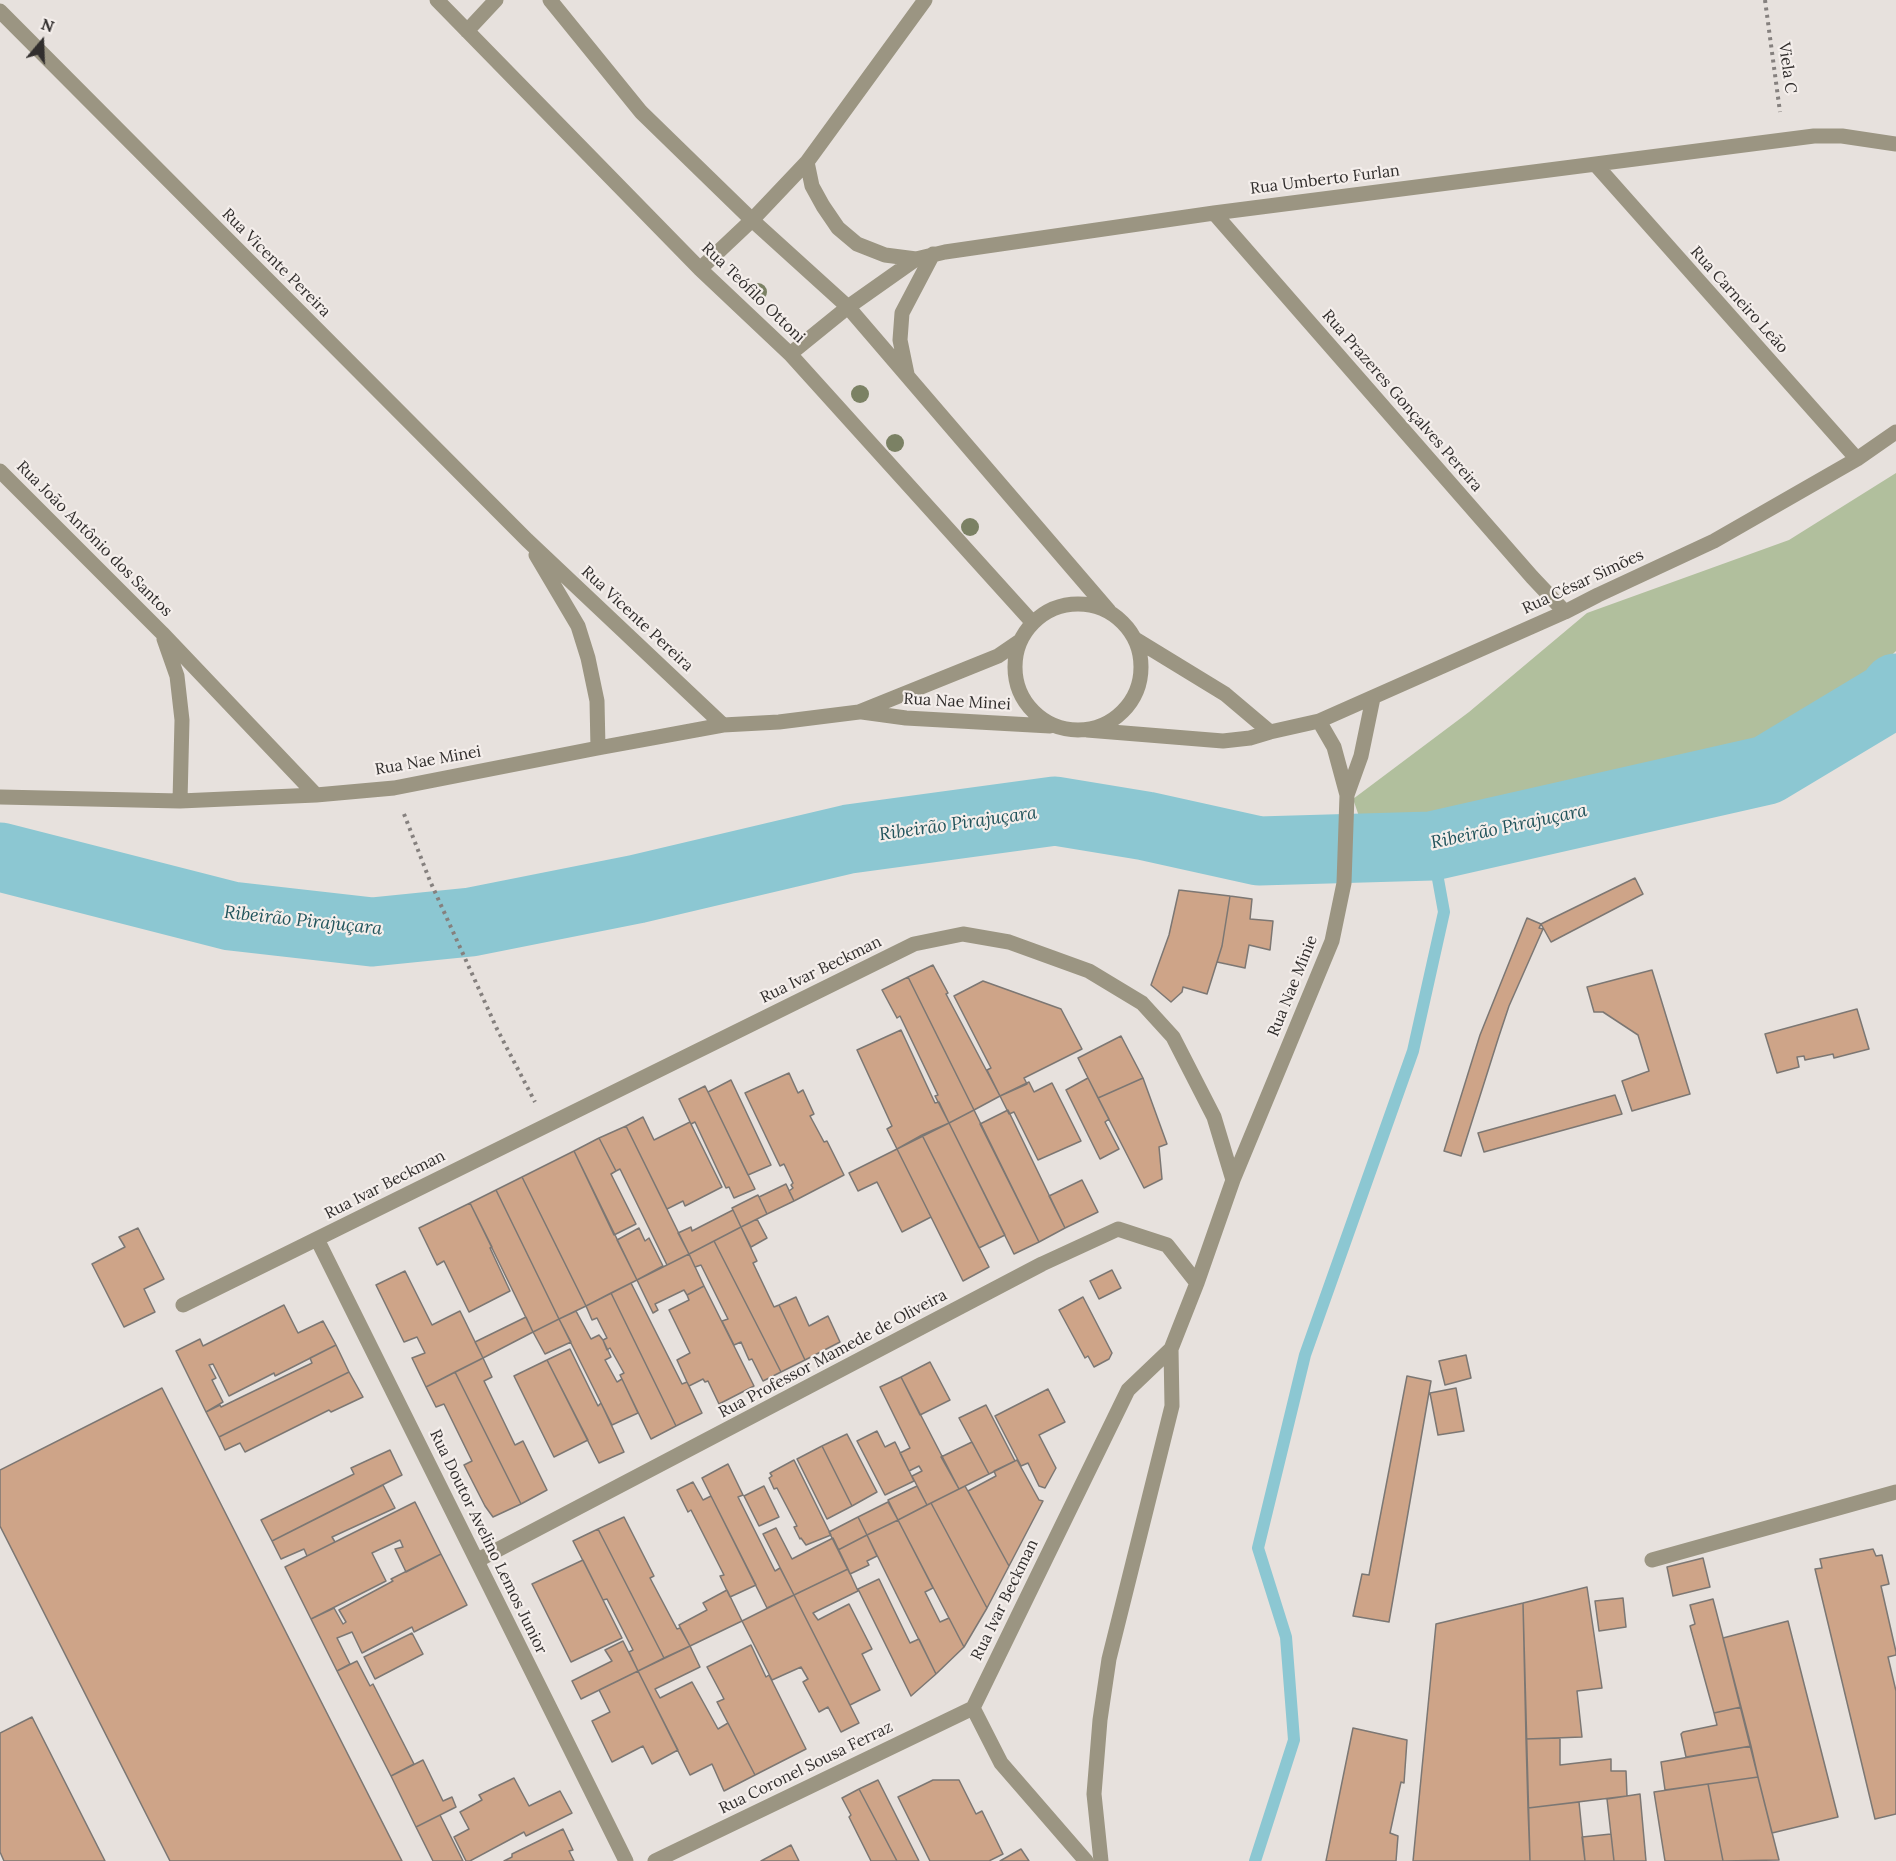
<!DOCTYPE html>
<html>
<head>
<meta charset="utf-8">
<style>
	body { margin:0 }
	#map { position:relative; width:1896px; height:1861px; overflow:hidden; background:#e7e1dd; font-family:Lora,serif }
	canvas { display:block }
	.north { position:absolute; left:12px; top:12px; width:60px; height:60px; -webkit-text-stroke:4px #f4eeeb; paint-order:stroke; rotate:19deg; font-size:16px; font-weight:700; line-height:24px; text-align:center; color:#312e2d }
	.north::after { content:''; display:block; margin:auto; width:21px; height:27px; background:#312e2d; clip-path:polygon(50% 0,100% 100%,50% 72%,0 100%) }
</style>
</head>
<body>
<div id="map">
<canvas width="1896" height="1861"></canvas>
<div class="north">N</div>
</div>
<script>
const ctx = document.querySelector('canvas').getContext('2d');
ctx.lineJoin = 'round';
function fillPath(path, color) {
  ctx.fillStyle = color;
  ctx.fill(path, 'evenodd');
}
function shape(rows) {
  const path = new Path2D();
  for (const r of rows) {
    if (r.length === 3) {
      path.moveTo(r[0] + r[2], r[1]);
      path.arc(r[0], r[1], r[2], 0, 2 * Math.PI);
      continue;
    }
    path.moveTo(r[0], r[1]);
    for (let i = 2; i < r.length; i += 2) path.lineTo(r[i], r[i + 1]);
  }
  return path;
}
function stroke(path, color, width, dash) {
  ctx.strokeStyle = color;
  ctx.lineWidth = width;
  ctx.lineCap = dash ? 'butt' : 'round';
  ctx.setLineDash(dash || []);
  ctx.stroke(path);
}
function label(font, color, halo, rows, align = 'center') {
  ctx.font = font + ' Lora,serif';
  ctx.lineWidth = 4.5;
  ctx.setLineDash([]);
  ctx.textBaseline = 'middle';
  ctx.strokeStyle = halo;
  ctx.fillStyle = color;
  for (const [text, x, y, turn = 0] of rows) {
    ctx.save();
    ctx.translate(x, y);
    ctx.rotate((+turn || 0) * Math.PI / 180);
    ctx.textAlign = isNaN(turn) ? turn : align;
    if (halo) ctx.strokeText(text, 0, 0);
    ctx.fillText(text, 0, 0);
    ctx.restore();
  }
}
fillPath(shape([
	[1896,473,1896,651,1859,686,1703,786,1469,821,1370,848,1353,799,1469,712,1587,613,1789,540]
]), '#b1bf9d');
stroke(shape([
	[1255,1861,1294,1740,1286,1637,1258,1548,1305,1355,1413,1051,1444,912,1432,846]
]), '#8cc7d2', 12);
stroke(shape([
	[0,857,231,916,372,932,471,922,637,889,849,839,1055,811,1146,826,1259,851,1432,846,1767,770,1890,696,1896,688]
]), '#8cc7d2', 69);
const building = shape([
	[1635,878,1643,894,1551,942,1541,924,1635,878],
	[1179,890,1230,896,1222,946,1207,994,1183,987,1182,992,1171,1002,1151,985,1169,935,1179,890],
	[1230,896,1252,899,1250,919,1273,921,1270,950,1249,945,1245,968,1217,962,1222,946,1230,896],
	[1527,918,1541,924,1539,928,1543,929,1509,1006,1499,1036,1461,1156,1444,1151,1480,1035,1527,918],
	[933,965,948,993,946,994,1000,1096,974,1110,908,977,933,965],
	[1652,970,1690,1094,1632,1111,1622,1081,1649,1071,1638,1035,1603,1012,1594,1012,1587,987,1652,970],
	[908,977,974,1110,949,1123,935,1096,938,1095,900,1016,897,1018,882,990,908,977],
	[983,981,1061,1009,1082,1049,1024,1078,1027,1084,1000,1096,987,1070,991,1068,954,996,983,981],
	[1857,1009,1869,1049,1834,1058,1833,1054,1805,1060,1804,1056,1797,1057,1799,1067,1777,1073,1765,1034,1857,1009],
	[901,1030,935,1103,939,1102,949,1123,897,1149,887,1129,892,1126,857,1050,901,1030],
	[1121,1036,1143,1078,1098,1098,1078,1058,1121,1036],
	[789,1073,798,1093,803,1090,814,1114,810,1116,824,1142,827,1141,844,1175,794,1201,789,1191,793,1188,791,1185,793,1183,784,1164,780,1166,745,1093,789,1073],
	[1088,1078,1109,1119,1105,1122,1119,1149,1100,1159,1066,1090,1088,1078],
	[1143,1078,1167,1144,1159,1147,1162,1179,1144,1188,1098,1098,1143,1078],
	[731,1080,771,1165,748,1175,708,1092,731,1080],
	[1029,1082,1034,1092,1052,1083,1081,1141,1038,1160,1014,1112,1009,1114,1000,1096,1029,1082],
	[705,1086,755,1189,734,1198,729,1187,726,1188,695,1122,691,1124,679,1099,705,1086],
	[1615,1095,1622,1114,1484,1152,1478,1133,1615,1095],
	[974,1110,1039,1242,1014,1254,949,1123,974,1110],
	[1008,1110,1065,1228,1039,1242,980,1124,1008,1110],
	[643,1117,654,1140,690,1122,722,1187,685,1206,683,1201,667,1209,626,1126,643,1117],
	[949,1123,1005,1235,979,1248,922,1135,949,1123],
	[626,1126,689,1254,667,1265,620,1169,616,1171,599,1138,626,1126],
	[922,1135,989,1267,963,1281,897,1149,922,1135],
	[599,1138,616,1171,611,1174,636,1224,614,1235,574,1151,599,1138],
	[897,1149,931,1217,902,1232,877,1182,858,1191,849,1173,897,1149],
	[574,1151,637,1280,586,1306,522,1177,574,1151],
	[522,1177,586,1306,559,1319,496,1190,522,1177],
	[1082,1180,1098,1212,1065,1228,1049,1196,1082,1180],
	[786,1184,794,1201,767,1214,759,1197,786,1184],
	[496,1190,559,1319,533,1332,470,1203,496,1190],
	[758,1195,767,1214,741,1227,732,1208,758,1195],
	[470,1203,492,1247,490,1248,510,1291,469,1312,444,1261,437,1265,419,1228,470,1203],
	[733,1210,741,1227,689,1254,678,1233,691,1227,692,1231,733,1210],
	[757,1219,767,1238,751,1247,741,1227,757,1219],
	[741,1227,757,1261,753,1263,774,1307,779,1305,805,1360,781,1372,714,1241,741,1227],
	[138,1228,164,1279,144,1289,155,1312,124,1327,92,1264,125,1247,119,1237,138,1228],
	[639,1228,645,1241,649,1238,663,1266,637,1280,617,1240,639,1228],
	[714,1241,781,1372,763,1381,752,1359,749,1360,741,1342,734,1345,722,1321,728,1319,701,1265,695,1267,689,1254,714,1241],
	[689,1254,704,1286,687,1295,684,1290,655,1304,658,1310,653,1313,637,1280,689,1254],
	[1112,1270,1121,1288,1099,1299,1090,1281,1112,1270],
	[405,1271,432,1325,460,1311,483,1358,426,1387,412,1358,425,1353,417,1337,404,1342,376,1285,405,1271],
	[631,1283,682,1384,687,1382,702,1413,676,1426,611,1293,631,1283],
	[704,1286,754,1386,719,1404,708,1381,705,1382,703,1379,689,1386,687,1382,677,1360,690,1353,669,1310,689,1300,687,1295,704,1286],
	[611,1293,676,1426,651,1439,620,1375,624,1373,610,1348,607,1350,603,1340,607,1338,597,1318,592,1320,586,1306,611,1293],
	[796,1297,809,1326,828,1316,840,1342,805,1360,779,1305,796,1297],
	[1083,1297,1112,1353,1109,1359,1094,1367,1088,1356,1085,1358,1059,1310,1083,1297],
	[284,1305,298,1333,323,1321,336,1345,275,1376,274,1373,229,1396,213,1364,209,1365,216,1378,212,1380,223,1402,206,1412,176,1351,200,1339,203,1346,284,1305],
	[576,1311,591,1339,599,1335,603,1340,611,1357,605,1360,617,1382,622,1379,638,1413,612,1425,559,1319,576,1311],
	[526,1317,533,1332,483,1358,475,1342,526,1317],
	[559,1319,571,1342,545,1354,533,1332,559,1319],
	[336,1345,349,1372,219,1437,206,1412,220,1405,221,1407,312,1363,310,1358,336,1345],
	[570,1349,598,1406,601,1403,624,1452,599,1463,547,1360,570,1349],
	[1466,1355,1471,1378,1445,1385,1439,1361,1466,1355],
	[483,1358,492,1377,484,1381,515,1445,523,1441,547,1490,521,1504,455,1372,483,1358],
	[547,1360,588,1440,554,1457,514,1376,547,1360],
	[930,1362,950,1400,920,1415,901,1377,930,1362],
	[349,1372,363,1397,331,1412,329,1410,245,1452,240,1443,225,1450,219,1437,349,1372],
	[455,1372,521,1504,493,1517,485,1506,464,1465,472,1461,444,1404,436,1407,426,1387,455,1372],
	[1407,1376,1431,1381,1389,1622,1353,1616,1362,1574,1369,1575,1407,1376],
	[901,1377,959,1489,927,1505,912,1476,922,1471,919,1466,909,1471,900,1453,910,1448,880,1387,901,1377],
	[162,1388,402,1861,170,1861,0,1526,0,1470,162,1388],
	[1456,1388,1464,1431,1438,1435,1430,1393,1456,1388],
	[1048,1389,1065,1422,1039,1435,1056,1468,1045,1488,1039,1486,1028,1463,1021,1466,995,1416,1048,1389],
	[986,1405,1015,1461,989,1474,959,1418,986,1405],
	[877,1431,885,1447,895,1442,914,1481,885,1495,857,1441,877,1431],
	[847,1434,877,1492,852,1506,822,1446,847,1434],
	[972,1442,989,1474,959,1489,941,1457,972,1442],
	[822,1446,852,1506,827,1519,797,1459,822,1446],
	[390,1450,402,1475,272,1541,261,1520,354,1474,351,1468,390,1450],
	[794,1460,831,1535,806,1545,801,1538,800,1539,794,1527,797,1526,777,1488,774,1489,769,1478,772,1476,770,1473,794,1460],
	[1017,1460,1039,1500,1043,1501,1009,1566,968,1491,996,1476,994,1471,1017,1460],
	[728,1464,743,1495,738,1497,775,1571,780,1568,794,1595,767,1608,702,1478,728,1464],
	[693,1482,703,1500,711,1496,756,1585,730,1597,720,1576,724,1575,691,1510,688,1512,677,1490,693,1482],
	[383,1485,395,1508,332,1537,335,1542,307,1556,304,1549,281,1559,272,1541,383,1485],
	[764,1486,779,1517,759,1526,744,1496,764,1486],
	[917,1486,927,1505,898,1520,888,1500,917,1486],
	[965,1486,1009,1566,987,1608,931,1503,965,1486],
	[415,1502,441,1554,406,1572,395,1549,403,1547,400,1540,372,1553,386,1581,311,1619,285,1567,415,1502],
	[888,1502,898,1520,867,1535,858,1517,888,1502],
	[931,1503,987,1608,964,1647,898,1520,931,1503],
	[624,1517,654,1576,650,1578,677,1629,680,1628,690,1646,664,1658,598,1529,624,1517],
	[858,1517,867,1535,838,1550,829,1532,858,1517],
	[898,1520,933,1588,925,1592,940,1622,949,1618,964,1647,936,1674,867,1535,898,1520],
	[776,1528,792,1559,833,1538,848,1569,794,1595,763,1534,776,1528],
	[598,1529,664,1658,638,1671,629,1652,633,1650,607,1599,603,1600,573,1541,598,1529],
	[867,1535,877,1556,867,1561,869,1565,850,1574,838,1550,867,1535],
	[1873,1549,1876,1556,1882,1555,1889,1584,1881,1586,1896,1652,1896,1655,1888,1657,1896,1691,1896,1814,1875,1819,1815,1569,1822,1568,1820,1559,1873,1549],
	[441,1554,467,1605,414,1632,412,1627,362,1653,352,1632,337,1638,350,1664,337,1671,311,1619,334,1608,343,1624,346,1622,339,1610,393,1581,391,1579,441,1554],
	[1703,1558,1710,1587,1673,1596,1667,1567,1703,1558],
	[583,1560,622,1638,571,1662,532,1584,583,1560],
	[848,1569,858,1591,813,1613,818,1620,849,1604,872,1649,862,1654,880,1690,850,1705,794,1595,848,1569],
	[879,1579,910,1643,919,1639,936,1674,911,1696,858,1589,879,1579],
	[1587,1587,1602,1688,1577,1691,1582,1737,1526,1739,1523,1603,1587,1587],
	[727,1590,742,1621,690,1646,679,1625,707,1610,703,1603,727,1590],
	[794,1595,859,1723,841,1732,828,1707,819,1712,803,1682,808,1679,801,1667,772,1680,742,1621,794,1595],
	[1623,1598,1626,1627,1599,1631,1595,1601,1623,1598],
	[1713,1599,1741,1707,1714,1713,1690,1626,1695,1624,1690,1605,1713,1599],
	[1523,1603,1530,1861,1413,1861,1436,1624,1523,1603],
	[1788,1621,1838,1817,1772,1833,1723,1638,1788,1621],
	[412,1633,423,1654,375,1679,364,1657,412,1633],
	[623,1641,638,1671,581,1699,572,1681,612,1661,605,1650,623,1641],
	[751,1645,766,1677,769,1675,806,1749,755,1775,717,1702,724,1699,707,1667,751,1645],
	[690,1646,700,1667,655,1689,660,1698,692,1682,718,1729,728,1723,755,1775,724,1791,712,1764,690,1775,638,1671,690,1646],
	[357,1661,370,1686,373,1684,414,1764,391,1776,337,1671,357,1661],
	[638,1671,678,1750,652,1764,643,1746,612,1762,592,1721,610,1712,599,1690,638,1671],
	[1741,1707,1751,1746,1686,1757,1681,1734,1683,1732,1717,1725,1714,1713,1741,1707],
	[32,1717,105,1861,4,1861,0,1852,0,1733,32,1717],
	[1353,1728,1407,1740,1404,1783,1401,1782,1390,1833,1398,1836,1396,1861,1326,1861,1353,1728],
	[1560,1738,1560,1765,1611,1759,1611,1771,1626,1771,1627,1796,1528,1808,1526,1739,1560,1738],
	[1751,1746,1758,1777,1665,1790,1661,1762,1751,1746],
	[423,1760,443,1801,452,1797,456,1807,416,1827,391,1776,423,1760],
	[1758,1777,1779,1860,1723,1861,1708,1784,1758,1777],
	[514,1778,529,1806,560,1791,572,1813,526,1836,524,1832,470,1861,466,1861,454,1837,469,1829,460,1812,482,1800,479,1795,514,1778],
	[878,1780,919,1861,897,1861,859,1789,878,1780],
	[933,1780,959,1780,976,1814,982,1811,1003,1854,989,1861,930,1861,898,1797,933,1780],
	[1708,1784,1723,1861,1665,1861,1654,1792,1708,1784],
	[859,1789,897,1861,871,1861,849,1817,851,1815,842,1798,859,1789],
	[1640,1794,1646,1861,1614,1861,1607,1799,1640,1794],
	[1579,1802,1585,1861,1530,1861,1528,1808,1579,1802],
	[440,1815,463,1861,433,1861,416,1827,440,1815],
	[563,1829,573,1850,569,1851,574,1861,504,1861,512,1857,512,1854,563,1829],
	[1611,1834,1614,1861,1585,1861,1582,1837,1611,1834],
	[791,1845,799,1861,761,1861,791,1845],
	[1021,1849,1029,1861,1000,1861,1021,1849]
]);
fillPath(building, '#cea488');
stroke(building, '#7c7773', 1.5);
stroke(shape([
	[1765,0,1780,112],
	[404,814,430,881,497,1029,535,1102]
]), '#85807e', 4, [3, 4.5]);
stroke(shape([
	[1652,1560,1896,1492]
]), '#9b9582', 15);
stroke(shape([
	[437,0,700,269,790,354,1033,623],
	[550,0,641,112,752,220,848,307,1109,611],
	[0,11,527,540,723,725],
	[467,31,496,0],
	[807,162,812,186,823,206,838,228,857,244,885,255,916,259],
	[1595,164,1857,459],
	[1214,213,1532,577,1565,612],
	[700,269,752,220,807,162,925,0],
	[790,354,848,307,916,259,945,252,1214,213,1814,136,1842,136,1896,144],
	[907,374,900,340,902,313,933,254],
	[0,471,162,633,316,795],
	[536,555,578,626,588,658,597,701,598,748],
	[1078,667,63],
	[164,639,177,676,182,720,180,801],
	[1135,639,1225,694,1270,732],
	[862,712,906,718,1050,726],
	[1319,721,1334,747,1347,795],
	[1087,730,1223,741,1250,738,1270,732,1319,721,1565,612,1598,595,1714,541,1857,459,1896,432],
	[0,797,180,801,316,795,394,788,598,748,723,725,779,722,859,712,998,656,1020,641],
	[317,1239,626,1861],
	[183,1305,914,944,963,934,1009,942,1089,971,1142,1003,1173,1037,1214,1117,1233,1180],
	[478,1560,1042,1264,1118,1229,1167,1245,1197,1283],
	[973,1708,1128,1390,1171,1349],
	[973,1708,1001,1763,1086,1861],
	[655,1861,973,1708],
	[1101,1861,1094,1794,1100,1720,1109,1659,1172,1406,1171,1349,1197,1283,1233,1180,1332,941,1344,883,1347,795,1361,756,1373,698]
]), '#9b9582', 15);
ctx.fillStyle = '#7b8164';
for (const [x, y] of [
	[758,292],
	[860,394],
	[895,443],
	[970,527]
]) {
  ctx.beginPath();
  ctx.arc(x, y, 9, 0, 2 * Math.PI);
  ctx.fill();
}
label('16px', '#312e2d', '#f4eeeb', [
	["Viela C",1787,68,82],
	["Rua Umberto Furlan",1325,180,-7],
	["Rua Vicente Pereira",276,263,45],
	["Rua Teófilo Ottoni",753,293,44],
	["Rua Carneiro Leão",1739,300,48],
	["Rua Prazeres Gonçalves Pereira",1402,401,49],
	["Rua João Antônio dos Santos",94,539,45],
	["Rua César Simões",1583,582,-25],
	["Rua Vicente Pereira",637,619,43],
	["Rua Nae Minei",957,702,3],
	["Rua Nae Minei",428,761,-10],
	["Rua Ivar Beckman",821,970,-26],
	["Rua Nae Minie",1293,986,-68],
	["Rua Ivar Beckman",385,1185,-27],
	["Rua Professor Mamede de Oliveira",833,1354,-28],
	["Rua Doutor Avelino Lemos Junior",488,1542,64],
	["Rua Ivar Beckman",1005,1600,-64],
	["Rua Coronel Sousa Ferraz",806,1768,-26]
]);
label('italic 18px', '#20535b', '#f4eeeb', [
	["Ribeirão Pirajuçara",958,824,-8],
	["Ribeirão Pirajuçara",1509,827,-12],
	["Ribeirão Pirajuçara",303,921,6]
]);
</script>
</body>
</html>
